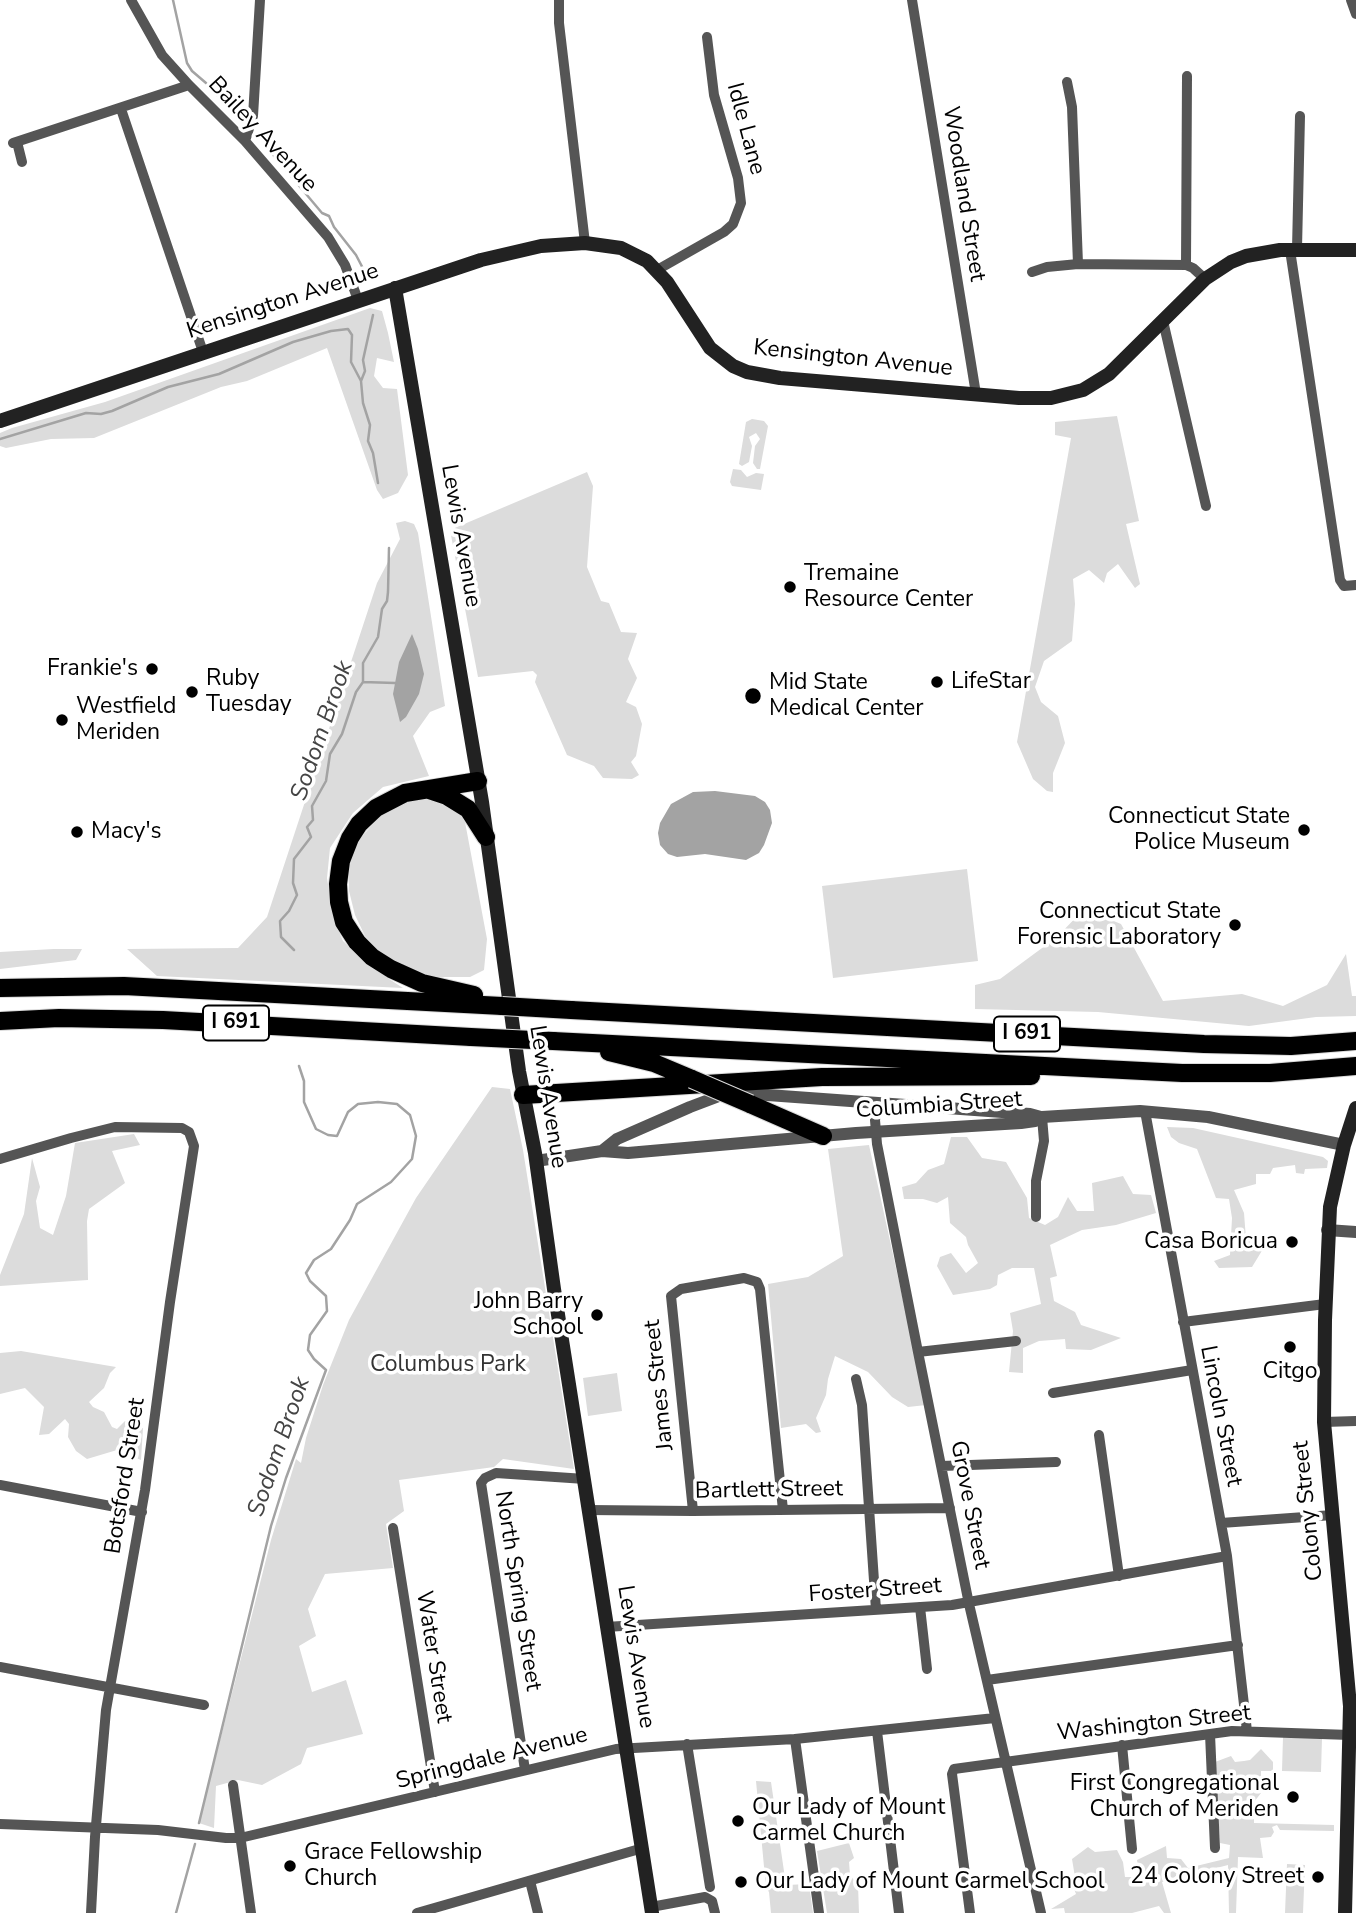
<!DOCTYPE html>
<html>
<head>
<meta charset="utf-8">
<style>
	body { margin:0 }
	canvas { display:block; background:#fff }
</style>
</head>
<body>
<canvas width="1356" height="1913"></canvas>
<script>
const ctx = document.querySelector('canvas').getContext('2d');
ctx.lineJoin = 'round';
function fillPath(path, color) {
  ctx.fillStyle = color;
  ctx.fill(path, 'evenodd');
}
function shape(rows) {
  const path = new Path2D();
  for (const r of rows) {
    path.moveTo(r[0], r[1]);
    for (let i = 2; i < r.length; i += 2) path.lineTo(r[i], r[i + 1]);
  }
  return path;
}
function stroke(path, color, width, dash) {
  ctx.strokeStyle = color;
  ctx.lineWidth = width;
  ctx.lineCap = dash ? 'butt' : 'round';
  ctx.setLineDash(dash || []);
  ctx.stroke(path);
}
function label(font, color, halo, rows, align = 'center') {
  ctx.font = font + ' "Nunito Sans",sans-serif';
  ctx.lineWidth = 7;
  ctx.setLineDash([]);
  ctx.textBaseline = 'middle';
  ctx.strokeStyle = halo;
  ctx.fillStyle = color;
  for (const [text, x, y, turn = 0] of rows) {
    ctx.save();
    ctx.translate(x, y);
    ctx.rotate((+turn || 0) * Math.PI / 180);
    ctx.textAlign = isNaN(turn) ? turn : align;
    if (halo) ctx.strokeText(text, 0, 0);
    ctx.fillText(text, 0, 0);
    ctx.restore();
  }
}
fillPath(shape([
	[370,308,382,311,388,333,394,362,377,358,374,376,383,388,397,389,408,475,398,493,383,499,377,490,327,348,247,381,221,387,94,438,51,439,6,448,0,446,0,433,12,428,105,402],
	[1117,416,1139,521,1126,524,1140,584,1135,588,1118,564,1107,573,1104,583,1089,570,1073,579,1075,604,1072,641,1044,661,1035,687,1041,702,1058,716,1065,743,1053,773,1053,792,1047,791,1033,779,1017,742,1071,438,1055,435,1055,422],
	[752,419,764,421,768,426,760,469,757,469,753,463,755,446,760,439,756,433,749,437,752,446,749,462,742,466,739,464,746,422],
	[733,469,741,470,747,477,756,473,764,474,761,490,732,486,730,482],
	[587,472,593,486,587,567,601,601,609,603,621,632,637,633,628,659,637,678,626,702,636,707,642,724,636,756,631,762,639,775,632,779,603,778,594,766,567,755,535,682,537,675,533,671,478,677,450,530],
	[405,521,414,524,418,533,445,706,430,712,413,736,429,776,383,787,353,813,330,848,327,878,333,917,343,941,372,968,403,988,157,976,127,949,238,948,267,917,377,583,400,539,396,523],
	[414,799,433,799,459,811,465,822,487,939,484,970,470,977,434,977,403,966,381,953,365,936,355,915,349,891,349,868,357,843,376,820,391,808],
	[967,869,978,961,833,978,822,886],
	[1084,909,1121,924,1163,1001,1242,994,1283,1006,1327,985,1346,954,1352,996,1356,996,1356,1016,1316,1017,1249,1026,1098,1012,975,1009,975,985,1000,979,1057,937],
	[54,949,82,949,76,960,0,969,0,952],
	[492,1087,510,1089,523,1150,574,1469,503,1459,494,1467,399,1480,404,1511,386,1524,393,1568,325,1574,308,1609,316,1636,299,1646,312,1692,346,1680,363,1734,307,1748,301,1764,262,1785,238,1780,216,1786,214,1828,199,1823,271,1540,296,1459,301,1463,306,1438,323,1385,349,1320,416,1198],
	[1167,1127,1193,1128,1323,1157,1328,1161,1327,1168,1305,1169,1304,1174,1296,1173,1295,1165,1273,1168,1270,1174,1256,1174,1256,1184,1234,1190,1244,1213,1246,1239,1263,1249,1252,1267,1219,1268,1214,1261,1230,1255,1232,1218,1229,1199,1216,1198,1197,1149,1179,1143,1171,1137],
	[134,1134,140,1145,112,1151,125,1183,89,1209,87,1221,88,1280,0,1286,0,1275,24,1214,32,1158,40,1187,36,1201,40,1228,53,1235,66,1196,75,1143],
	[951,1137,967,1137,982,1158,1006,1162,1027,1198,1029,1218,1045,1225,1058,1217,1068,1197,1077,1211,1094,1211,1092,1183,1123,1176,1133,1194,1151,1195,1156,1213,1116,1225,1082,1230,1050,1245,1057,1276,1050,1278,1054,1301,1075,1312,1081,1325,1121,1338,1091,1350,1066,1349,1065,1339,1039,1341,1023,1348,1023,1373,1009,1372,1013,1331,1010,1313,1041,1304,1034,1268,1012,1268,998,1275,997,1285,990,1289,953,1295,937,1266,940,1257,951,1253,966,1273,978,1263,968,1245,966,1237,950,1223,948,1197,937,1203,923,1199,904,1199,902,1187,916,1183,928,1170,944,1164],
	[869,1145,926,1405,908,1407,892,1397,868,1372,835,1356,828,1379,826,1395,816,1418,821,1432,816,1433,806,1424,781,1428,768,1284,808,1277,843,1256,828,1149],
	[21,1351,116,1367,110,1373,104,1388,89,1402,93,1407,104,1412,112,1427,117,1429,125,1421,143,1428,141,1460,117,1450,87,1459,76,1451,68,1437,69,1424,65,1419,49,1434,39,1435,44,1407,25,1388,0,1394,0,1353],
	[617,1373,622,1411,588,1416,583,1378],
	[1283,1737,1322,1738,1321,1772,1282,1771],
	[1261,1749,1273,1762,1273,1771,1261,1771,1261,1793,1254,1802,1254,1823,1334,1825,1334,1831,1280,1830,1277,1825,1272,1827,1274,1832,1271,1837,1260,1838,1263,1858,1238,1857,1236,1913,1229,1913,1228,1865,1162,1882,1171,1913,1164,1913,1159,1906,1132,1913,1065,1913,1064,1908,1051,1909,1076,1894,1073,1886,1075,1877,1072,1859,1088,1847,1095,1852,1117,1850,1123,1862,1125,1877,1132,1877,1134,1884,1140,1883,1137,1860,1166,1846,1167,1858,1181,1859,1188,1868,1229,1858,1230,1845,1220,1843,1215,1762,1231,1756,1235,1762,1244,1761,1250,1760],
	[756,1781,771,1782,786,1885,809,1884,813,1913,771,1913,769,1892,766,1888],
	[849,1843,854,1858,849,1862,850,1875,858,1885,859,1913,827,1913,817,1851],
	[1287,1864,1305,1865,1303,1913,1285,1913]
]), '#dcdcdc');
fillPath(shape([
	[412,634,418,649,424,674,419,694,406,717,400,722,393,694,399,662],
	[715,791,755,796,765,802,770,810,772,823,764,845,759,853,746,860,705,854,677,857,668,854,660,845,658,833,660,823,671,804,693,792]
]), '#a3a3a3');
stroke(shape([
	[173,0,187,63,192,71,206,83,240,120],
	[264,144,322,213,329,216,334,227,356,255,369,280],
	[373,315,363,360,365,371,361,381,363,403,370,425,368,441,373,453,378,483],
	[0,439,86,413,101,414,112,411,168,387,219,374,293,342,331,331,348,329,352,335,351,362,361,381],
	[363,682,395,683],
	[294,950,281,937,280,921,289,911,297,895,293,883,294,859,311,837,307,827,313,820,312,806,326,781,330,754,342,734,356,692,363,682,363,663,378,637,382,609,387,601,388,592,389,548],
	[199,1823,271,1526,286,1478,326,1370,314,1359,308,1350,310,1335,327,1311,326,1296,310,1281,306,1273,314,1260,331,1249,350,1220,357,1204,391,1182,412,1159,416,1136,410,1115,397,1104,378,1102,358,1104,348,1112,337,1136,328,1135,316,1129,304,1102,304,1081,299,1066],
	[176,1913,195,1844]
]), '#a3a3a3', 2.5);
const motorway = shape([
	[429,790,447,796,468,809,486,837],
	[0,988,124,986,502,1006],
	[474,995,422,983,391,969,372,957,357,942,344,922,339,902,338,884,341,861,350,838,359,824,376,808,405,793,478,781],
	[571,1010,1204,1044,1291,1046,1356,1041],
	[0,1021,59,1018,163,1020,471,1037],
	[553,1041,1182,1073,1270,1073,1356,1066],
	[609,1052,654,1063,692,1079],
	[523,1095,822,1077,1031,1076],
	[750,1104,823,1136]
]);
stroke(motorway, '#dbdbdb', 20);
stroke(shape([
	[131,0,162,55,189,85,245,141,328,237,345,265,358,300],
	[559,0,559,23,585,243],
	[912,0,976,394],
	[1351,0,1356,14],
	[1067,82,1072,107,1078,264],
	[121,109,203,352],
	[245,141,253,116,260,0],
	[17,142,22,162],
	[13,143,189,85],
	[1297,249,1300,116],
	[1290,250,1340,580,1344,586,1356,585],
	[1186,265,1187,76],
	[657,270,724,232,733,224,741,203,738,178,714,95,707,37],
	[1032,272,1047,267,1078,264,1186,265,1193,268,1205,279],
	[1163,321,1206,506],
	[878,1103,875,1120,877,1144,918,1352,969,1604,1041,1913],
	[1145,1111,1227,1556,1247,1731],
	[0,1159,71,1138,115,1127,182,1128,189,1132,194,1146,170,1302,145,1490,106,1710,95,1837,91,1913],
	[1036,1217,1036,1181,1044,1141,1042,1117],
	[1183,1322,1325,1304],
	[918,1352,1016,1341],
	[856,1379,862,1405,876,1610],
	[1053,1393,1192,1370],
	[1324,1422,1356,1421],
	[1099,1435,1119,1576],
	[941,1466,1056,1462],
	[0,1485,142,1512],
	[588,1510,693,1511,950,1508],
	[693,1511,671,1296,681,1289,744,1278,757,1282,760,1289,783,1510],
	[1221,1523,1333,1515],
	[393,1528,435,1792],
	[920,1607,927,1669],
	[606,1627,952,1605,1227,1556],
	[0,1667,204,1705],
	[987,1680,1238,1645],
	[877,1731,899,1913],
	[1210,1734,1215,1848],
	[795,1739,819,1913],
	[687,1744,710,1887],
	[1122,1745,1132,1849],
	[525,1770,481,1483,485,1478,496,1473,585,1479],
	[233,1785,251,1913],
	[0,1824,158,1830,226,1838,240,1838,616,1749,795,1739,995,1718],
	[530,1881,538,1913],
	[651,1907,705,1897,712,1901,715,1913],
	[417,1913,643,1848],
	[970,1913,952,1774,954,1769,1232,1731,1350,1735]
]), '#555', 10);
stroke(shape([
	[602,1151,617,1139,690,1107,719,1096,740,1093,1030,1114,1041,1117],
	[536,1161,602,1151,628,1153,856,1133,1021,1123,1035,1121,1042,1117,1140,1111,1208,1117,1344,1145],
	[1327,1230,1356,1232]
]), '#555', 12);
stroke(shape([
	[395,288,482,802,519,1071,535,1153,554,1289,652,1913],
	[0,421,481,260,541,246,585,243,621,248,647,261,667,282,710,348,733,366,747,372,780,378,1019,398,1051,398,1083,390,1109,374,1205,279,1231,262,1246,256,1280,250,1356,250],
	[1345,1913,1350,1706,1324,1422,1325,1320,1330,1207,1344,1145,1356,1108]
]), '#222', 14);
stroke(motorway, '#000', 18);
const motorwayBridge = shape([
	[502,1006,571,1010],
	[471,1037,553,1041],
	[692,1079,750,1104]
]);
stroke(motorwayBridge, '#dbdbdb', 20, []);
stroke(motorwayBridge, '#000', 18);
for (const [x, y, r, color] of [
	[790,587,7,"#000"],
	[152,669,7,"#000"],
	[937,682,7,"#000"],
	[192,692,7,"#000"],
	[753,696,9,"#000"],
	[62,720,7,"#000"],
	[1304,830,7,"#000"],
	[77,832,7,"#000"],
	[1235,925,7,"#000"],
	[1292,1242,7,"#000"],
	[597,1315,7,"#000"],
	[1290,1347,7,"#000"],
	[1293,1797,7,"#000"],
	[738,1821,7,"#000"],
	[290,1866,7,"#000"],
	[1318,1877,7,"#000"],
	[741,1882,7,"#000"]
]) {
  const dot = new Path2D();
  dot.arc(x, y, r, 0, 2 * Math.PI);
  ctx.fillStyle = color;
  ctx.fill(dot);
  stroke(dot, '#fff', 2.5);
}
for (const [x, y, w] of [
	[236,1023,66],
	[1027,1034,66]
]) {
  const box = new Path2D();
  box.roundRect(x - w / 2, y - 17.5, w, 35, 5);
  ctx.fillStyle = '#fff';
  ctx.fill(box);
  stroke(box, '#000', 2);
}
label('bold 21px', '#000', null, [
	["I 691",236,1023],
	["I 691",1027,1034]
]);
label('23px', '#000', '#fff', [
	["Idle Lane",745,129,75],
	["Bailey Avenue",262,135,47],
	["Woodland Street",963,194,81],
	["Kensington Avenue",283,302,-18],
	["Kensington Avenue",853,359,6],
	["Lewis Avenue",460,536,80],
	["Lewis Avenue",547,1097,81],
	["Columbia Street",939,1106,-4],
	["James Street",660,1385,-96],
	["Lincoln Street",1220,1416,79],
	["Botsford Street",126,1476,-81],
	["Bartlett Street",769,1491,-1],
	["Grove Street",969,1505,79],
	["Colony Street",1309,1511,-96],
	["North Spring Street",517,1591,81],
	["Foster Street",875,1591,-4],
	["Water Street",433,1657,81],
	["Lewis Avenue",635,1657,81],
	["Washington Street",1154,1724,-6],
	["Springdale Avenue",492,1759,-14]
]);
label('23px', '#000', '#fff', [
	["Tremaine",804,574],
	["Resource Center",804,600],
	["Frankie's",138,669,"right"],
	["Ruby",206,679],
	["Tuesday",206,705],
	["LifeStar",951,682],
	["Mid State",769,683],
	["Medical Center",769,709],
	["Westfield",76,707],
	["Meriden",76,733],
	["Connecticut State",1290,817,"right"],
	["Police Museum",1290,843,"right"],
	["Macy's",91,832],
	["Connecticut State",1221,912,"right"],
	["Forensic Laboratory",1221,938,"right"],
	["Casa Boricua",1278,1242,"right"],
	["John Barry",583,1302,"right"],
	["School",583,1328,"right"],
	["Citgo",1290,1372,"center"],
	["First Congregational",1279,1784,"right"],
	["Church of Meriden",1279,1810,"right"],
	["Our Lady of Mount",752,1808],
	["Carmel Church",752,1834],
	["Grace Fellowship",304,1853],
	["Church",304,1879],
	["24 Colony Street",1304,1877,"right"],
	["Our Lady of Mount Carmel School",755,1882]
], 'left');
label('23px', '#333', '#fff', [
	["Columbus Park",448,1365]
]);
label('italic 24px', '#444', '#fff', [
	["Sodom Brook",323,731,-71],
	["Sodom Brook",280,1447,-71]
]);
</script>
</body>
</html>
